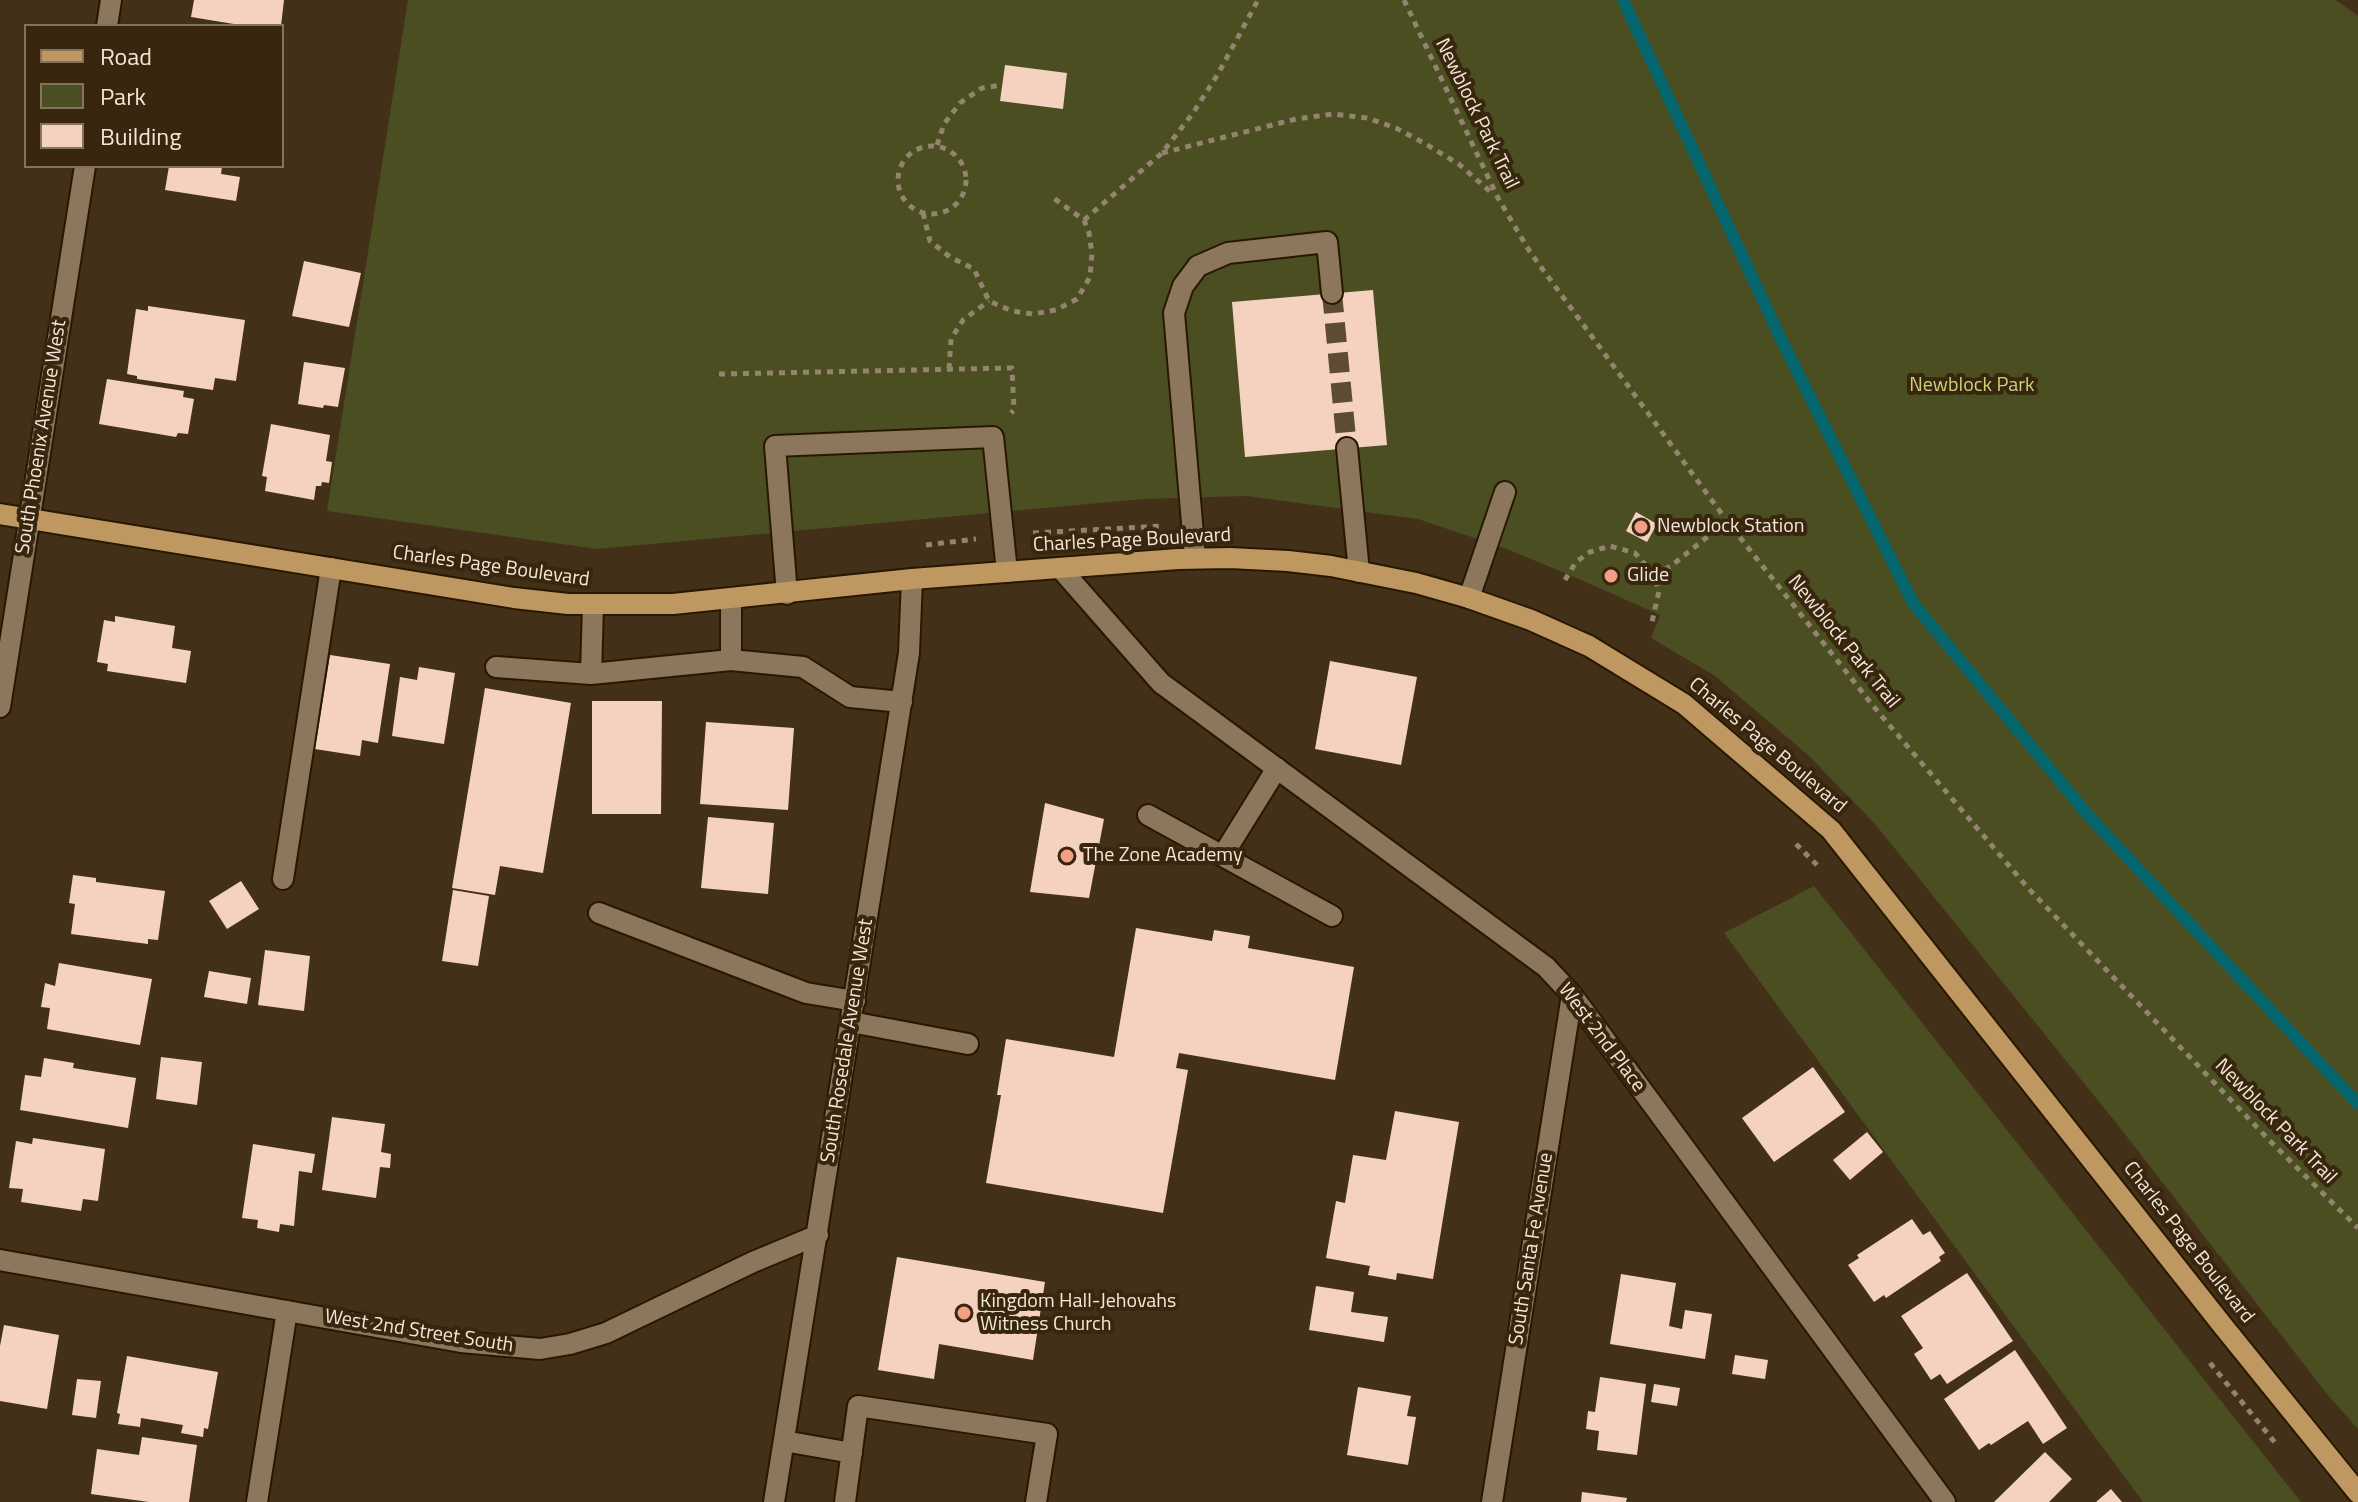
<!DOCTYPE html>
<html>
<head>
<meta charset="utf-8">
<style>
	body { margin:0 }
	#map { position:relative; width:2358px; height:1502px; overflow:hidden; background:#433018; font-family:"Titillium Web",sans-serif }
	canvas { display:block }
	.legend { position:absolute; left:24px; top:24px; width:260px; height:144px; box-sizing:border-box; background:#38260e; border:2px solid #83735f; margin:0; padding:10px 14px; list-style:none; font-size:24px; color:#f3e7d9 }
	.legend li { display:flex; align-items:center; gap:16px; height:40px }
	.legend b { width:40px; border:2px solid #83735f }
</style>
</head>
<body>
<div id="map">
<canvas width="2358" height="1502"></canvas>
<ul class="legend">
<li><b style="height:10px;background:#be9761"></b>Road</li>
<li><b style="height:22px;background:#4a4e21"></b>Park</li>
<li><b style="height:22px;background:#f4d2bf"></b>Building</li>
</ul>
</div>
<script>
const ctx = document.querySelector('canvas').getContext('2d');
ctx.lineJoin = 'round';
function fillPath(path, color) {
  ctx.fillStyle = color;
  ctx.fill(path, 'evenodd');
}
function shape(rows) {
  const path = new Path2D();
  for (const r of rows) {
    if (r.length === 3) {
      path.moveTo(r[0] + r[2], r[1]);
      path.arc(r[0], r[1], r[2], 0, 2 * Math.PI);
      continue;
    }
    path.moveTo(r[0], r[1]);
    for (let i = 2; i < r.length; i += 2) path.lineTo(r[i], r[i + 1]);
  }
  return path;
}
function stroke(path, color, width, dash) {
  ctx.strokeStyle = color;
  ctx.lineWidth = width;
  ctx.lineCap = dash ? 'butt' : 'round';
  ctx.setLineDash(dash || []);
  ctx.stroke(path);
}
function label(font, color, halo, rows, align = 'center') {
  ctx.font = font + ' "Titillium Web",sans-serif';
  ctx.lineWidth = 8;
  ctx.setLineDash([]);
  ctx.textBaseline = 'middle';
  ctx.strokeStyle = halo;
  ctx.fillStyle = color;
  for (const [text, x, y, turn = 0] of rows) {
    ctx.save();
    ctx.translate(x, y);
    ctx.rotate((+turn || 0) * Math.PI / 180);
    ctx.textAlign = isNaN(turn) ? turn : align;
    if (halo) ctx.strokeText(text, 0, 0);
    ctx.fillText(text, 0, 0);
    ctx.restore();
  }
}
fillPath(shape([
	[408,0,2336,0,2358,16,2358,1429,2327,1394,2117,1124,1875,824,1808,755,1715,676,1651,638,1660,615,1588,583,1507,549,1418,519,1246,496,1143,499,597,549,327,511],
	[1814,886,2301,1502,2143,1502,1724,933]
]), '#4a4e21');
stroke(shape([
	[1623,0,1782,341,1913,603,2087,814,2358,1104]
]), '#05666d', 12);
fillPath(shape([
	[194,0,284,0,281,26,246,26,191,17],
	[1005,65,1067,73,1063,109,1000,101],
	[169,166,222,166,221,174,240,177,236,201,165,190],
	[304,261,361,273,349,327,292,316],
	[1373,290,1387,445,1245,457,1232,302],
	[148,306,245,320,236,381,215,378,213,390,137,379,137,376,127,374,136,309,148,311],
	[304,362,345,368,338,407,324,405,323,408,298,404],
	[107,379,184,391,183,397,194,399,188,434,178,433,176,437,99,424],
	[271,424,330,435,326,461,332,462,329,483,322,482,321,486,316,486,314,500,265,491,267,477,262,476],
	[1636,512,1657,524,1647,542,1626,531],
	[115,616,175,626,172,648,191,651,186,683,107,671,108,664,97,662,104,620,115,622],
	[330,655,390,664,378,743,362,740,360,756,315,749],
	[1330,661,1417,677,1401,765,1315,749],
	[419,667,455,673,444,744,392,736,400,677,417,680],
	[485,688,571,703,543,873,500,866,495,895,452,888],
	[592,701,662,701,661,814,592,814],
	[706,722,794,728,788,810,700,804],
	[1045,803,1104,819,1089,898,1030,892],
	[708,817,774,823,768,894,701,888],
	[73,875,96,878,96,882,165,891,158,940,148,939,148,944,71,934,75,904,69,903],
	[241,881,259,909,227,929,209,901],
	[453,890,489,896,478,966,442,961],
	[1136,928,1212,941,1214,930,1250,936,1248,948,1354,967,1335,1080,1179,1053,1176,1068,1188,1070,1163,1213,986,1183,1001,1095,997,1095,1006,1039,1114,1057],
	[265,950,310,956,304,1011,258,1005],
	[59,963,152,979,140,1045,47,1029,50,1008,41,1007,45,983,55,986],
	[209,971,251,978,247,1004,204,997],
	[161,1057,202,1062,197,1105,156,1099],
	[44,1058,74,1063,73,1068,136,1078,128,1128,20,1110,25,1075,41,1077],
	[1813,1067,1845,1112,1774,1162,1742,1118],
	[1395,1111,1459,1122,1433,1279,1397,1273,1396,1280,1368,1275,1370,1266,1326,1258,1336,1201,1345,1203,1353,1155,1386,1160],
	[332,1117,385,1124,381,1152,391,1154,390,1168,380,1167,376,1198,322,1190],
	[1867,1132,1883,1152,1850,1180,1833,1160],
	[33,1138,105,1149,98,1201,83,1199,81,1211,21,1202,23,1189,9,1188,16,1141,32,1144],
	[253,1144,315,1154,312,1173,299,1171,294,1226,280,1224,279,1232,257,1228,258,1220,242,1218],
	[1912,1219,1923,1235,1930,1231,1945,1253,1939,1257,1941,1261,1886,1298,1884,1295,1874,1302,1848,1265,1859,1258,1857,1255],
	[897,1257,1045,1282,1033,1360,939,1344,934,1379,878,1370],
	[1967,1273,2013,1341,1947,1384,1940,1374,1931,1380,1914,1354,1923,1348,1901,1316],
	[1621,1274,1676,1283,1669,1326,1682,1329,1685,1310,1712,1314,1705,1359,1610,1344],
	[1316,1286,1354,1292,1351,1312,1388,1317,1384,1342,1309,1330],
	[4,1325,59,1335,47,1409,0,1401,0,1346],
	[2015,1350,2067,1428,2043,1444,2028,1421,1991,1445,1989,1443,1979,1450,1944,1399],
	[1735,1355,1768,1360,1765,1379,1732,1374],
	[127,1356,218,1372,208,1429,204,1428,203,1437,181,1433,183,1425,141,1418,140,1427,118,1424,120,1414,117,1413],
	[1600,1377,1646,1384,1637,1455,1597,1450,1599,1431,1586,1429,1588,1411,1595,1412],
	[77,1379,101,1381,96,1418,72,1415],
	[1654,1384,1680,1388,1677,1406,1651,1402],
	[1358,1387,1411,1396,1407,1416,1416,1417,1408,1465,1347,1455],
	[142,1437,197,1445,189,1502,149,1502,91,1494,97,1449,139,1455],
	[2045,1452,2072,1479,2049,1502,1994,1502],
	[2111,1489,2122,1502,2096,1502],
	[1582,1492,1627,1498,1626,1502,1581,1502]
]), '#f4d2bf');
stroke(shape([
	[1332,293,1347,448]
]), '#5d4b35', 20, [20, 10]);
const minor = shape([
	[107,26,111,0],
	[1347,448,1359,572],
	[1195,558,1174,313,1183,286,1198,266,1228,253,1327,242,1332,293],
	[1060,568,1161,683,1546,967,1572,995,1945,1502],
	[787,594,775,446,993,437,1007,572],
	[1469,598,1505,492],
	[731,660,731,599],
	[496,667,591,674,731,660,803,667,850,697,902,702],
	[591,674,593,605],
	[0,707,85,166],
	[1148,815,1332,916],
	[1223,855,1277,768],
	[283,879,331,568],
	[599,913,806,993,855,1001],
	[851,1022,968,1044],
	[0,1260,461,1342,540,1349,570,1344,606,1333,753,1262,818,1235],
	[784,1441,852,1453],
	[257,1502,287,1311],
	[774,1502,909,653,912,579],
	[845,1502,858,1406,1047,1434,1036,1502],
	[1492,1502,1572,995]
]);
const major = shape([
	[0,514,514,598,568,604,673,604,912,579,1178,559,1230,558,1288,561,1331,566,1416,583,1469,598,1531,620,1589,646,1684,704,1831,830,2223,1326,2358,1493]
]);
stroke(minor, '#291801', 24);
stroke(major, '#291801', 24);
stroke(shape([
	[1404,0,1498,198,1530,252,1727,521,1874,707,2028,888,2273,1144,2358,1228],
	[937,145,944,124,960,103,982,88,1002,85],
	[932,180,34],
	[1162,153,1296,119,1333,114,1367,118,1396,128,1424,143,1460,165,1494,195],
	[923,213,930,241,950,257,974,269,989,301,1012,311,1033,314,1056,310,1077,299,1090,277,1092,254,1089,233,1084,220,1052,197],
	[1084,220,1162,153,1193,113,1218,74,1258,0],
	[949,369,951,339,963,320,989,301],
	[719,374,1012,368,1014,410,1011,413],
	[1033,533,1163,526],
	[926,545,976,539],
	[1654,575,1671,566,1727,521],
	[1565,580,1576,562,1590,552,1610,546,1635,553,1654,575,1659,591,1652,622],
	[1796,844,1817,865],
	[2210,1363,2277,1445]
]), '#93836f', 5, [6, 6]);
stroke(minor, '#8c775d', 20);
stroke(major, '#be9761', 20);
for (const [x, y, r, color] of [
	[1641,527,8,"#f39f85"],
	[1611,576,8,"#f39f85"],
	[1067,856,8,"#f39f85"],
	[964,1313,8,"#f39f85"]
]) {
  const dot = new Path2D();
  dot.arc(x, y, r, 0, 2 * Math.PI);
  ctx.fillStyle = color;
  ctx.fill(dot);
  stroke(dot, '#38260e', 3);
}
label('20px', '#f3e7d9', '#38260e', [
	["Newblock Park Trail",1476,114,64],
	["South Phoenix Avenue West",42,437,-81],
	["Charles Page Boulevard",1132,541,-3],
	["Charles Page Boulevard",491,567,8],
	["Newblock Park Trail",1843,642,51],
	["Charles Page Boulevard",1767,746,40],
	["West 2nd Place",1601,1038,53],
	["South Rosedale Avenue West",848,1041,-81],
	["Newblock Park Trail",2275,1122,46],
	["Charles Page Boulevard",2188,1243,52],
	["South Santa Fe Avenue",1532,1249,-81],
	["West 2nd Street South",419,1332,9]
]);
label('20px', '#c9d27e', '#38260e', [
	["Newblock Park",1972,386]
]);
label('20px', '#f3e7d9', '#38260e', [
	["Newblock Station",1657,527],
	["Glide",1627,576],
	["The Zone Academy",1083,856],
	["Kingdom Hall-Jehovahs",980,1302],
	["Witness Church",980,1325]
], 'left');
</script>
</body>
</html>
